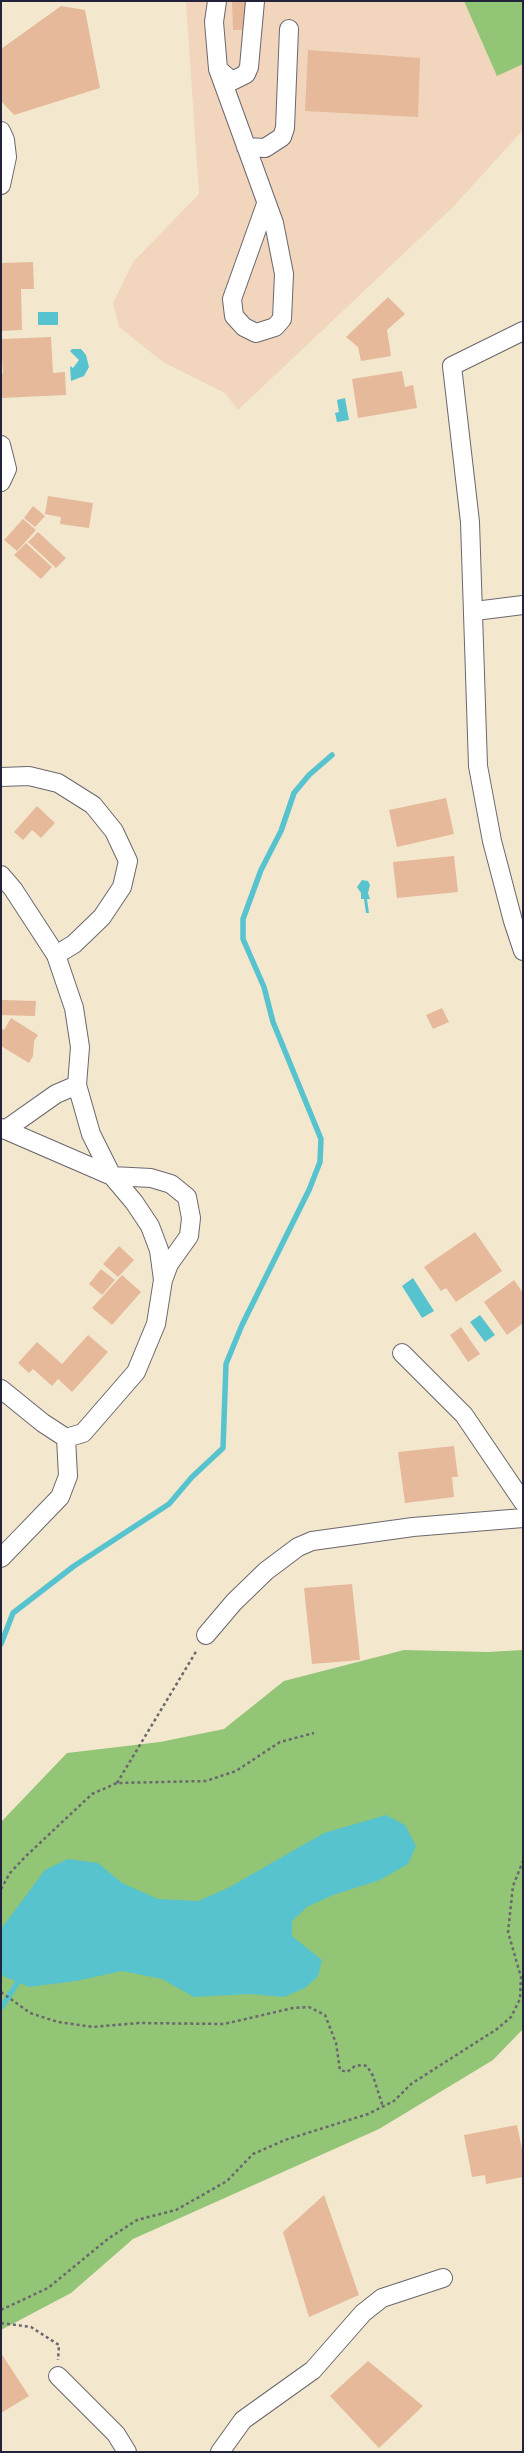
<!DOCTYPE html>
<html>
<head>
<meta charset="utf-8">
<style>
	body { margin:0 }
	#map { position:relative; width:524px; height:2453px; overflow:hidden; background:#f3e8ce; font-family:"Balsamiq Sans",sans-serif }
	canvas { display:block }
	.frame { position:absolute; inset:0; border:2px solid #22223b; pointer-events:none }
</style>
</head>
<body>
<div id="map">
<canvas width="524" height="2453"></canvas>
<div class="frame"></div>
</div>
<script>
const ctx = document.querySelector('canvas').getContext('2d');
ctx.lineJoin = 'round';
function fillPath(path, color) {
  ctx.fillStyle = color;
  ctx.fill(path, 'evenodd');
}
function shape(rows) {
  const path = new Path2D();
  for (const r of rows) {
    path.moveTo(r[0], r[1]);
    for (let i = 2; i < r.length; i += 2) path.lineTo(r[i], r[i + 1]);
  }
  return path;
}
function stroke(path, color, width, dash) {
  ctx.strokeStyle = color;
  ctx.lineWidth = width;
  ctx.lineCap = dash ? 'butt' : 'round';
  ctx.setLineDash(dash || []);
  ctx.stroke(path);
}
fillPath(shape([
	[186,1,523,1,523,130,454,206,238,410,225,393,163,362,119,327,113,303,133,262,199,194]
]), '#f1d5bc');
fillPath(shape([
	[464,1,523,1,523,64,497,76],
	[404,1650,488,1652,523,1650,523,2029,493,2060,379,2129,133,2239,71,2293,1,2330,1,1822,67,1753,160,1742,224,1729,284,1681]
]), '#92c575');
fillPath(shape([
	[38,312,58,312,58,325,38,325],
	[72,349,81,349,86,355,89,367,84,376,71,381,70,366,73,368,79,360,70,351],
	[345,398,349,420,337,422,335,413,339,412,337,400],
	[362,880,368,881,370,885,368,893,370,899,367,899,369,913,366,913,364,899,361,899,361,893,357,887],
	[413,1278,434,1311,422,1318,402,1286],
	[480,1315,495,1335,485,1342,470,1322],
	[386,1815,405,1825,416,1846,408,1864,380,1880,333,1895,307,1907,292,1921,292,1936,322,1960,318,1976,305,1988,284,1997,250,1994,194,1997,162,1979,122,1971,76,1981,29,1987,3,1976,1,1969,1,1929,45,1870,68,1859,98,1863,122,1883,158,1899,198,1901,228,1888,324,1833]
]), '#57c3ce');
stroke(shape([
	[1,1644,13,1613,74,1566,169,1504,192,1477,223,1448,226,1364,242,1325,309,1190,320,1162,321,1139,273,1022,264,987,243,939,243,919,261,870,281,831,294,793,309,775,332,755],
	[1,2008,18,1982]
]), '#57c3ce', 5.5);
fillPath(shape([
	[232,1,249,1,250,30,233,30],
	[61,6,85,10,100,88,14,115,1,101,1,49],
	[308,50,420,58,418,117,305,111],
	[33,262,34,289,21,289,22,330,1,331,1,263],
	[388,297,405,314,387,330,391,356,361,361,358,347,346,337],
	[51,337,53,373,65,372,66,395,1,398,1,374,3,373,1,339],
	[402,371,405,387,413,385,417,408,358,418,352,379],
	[48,496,93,503,89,528,60,524,61,517,45,514],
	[33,506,45,516,35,527,24,518],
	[23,519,36,530,17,551,4,540],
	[38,532,66,558,56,568,28,542],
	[26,543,52,567,41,579,14,555],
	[446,798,454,834,397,847,389,810],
	[37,806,55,823,41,838,32,830,23,840,14,832],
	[454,856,458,892,397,898,393,862],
	[1,1000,36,1001,35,1016,1,1015],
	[442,1008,449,1022,433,1029,426,1015],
	[11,1018,38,1035,34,1041,33,1056,29,1063,1,1046,1,1028,4,1030],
	[475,1232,502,1271,456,1302,446,1288,441,1291,424,1267],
	[119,1246,134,1260,118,1277,103,1264],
	[101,1269,115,1280,102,1295,89,1284],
	[122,1275,141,1292,112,1325,92,1308],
	[514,1280,523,1293,523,1323,507,1335,484,1302],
	[461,1327,480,1354,468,1362,450,1335],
	[88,1335,108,1352,72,1392,58,1379,52,1386,33,1369,29,1373,18,1363,37,1342,62,1364],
	[454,1446,458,1477,452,1477,454,1497,405,1503,398,1452],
	[352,1584,360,1660,312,1664,304,1588],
	[517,2125,523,2154,523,2177,486,2184,485,2175,472,2177,464,2135],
	[324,2195,359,2295,309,2317,283,2232],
	[1,2353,29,2396,1,2413],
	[368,2361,423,2406,379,2448,330,2396]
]), '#e5b99a');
const minor = shape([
	[217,1,214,22,218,69,274,223,284,274,282,319,275,327,256,333,244,327,234,316,232,299,266,204],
	[218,69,232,81,246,74,249,67,255,1],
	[1,131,5,140,7,157,1,185],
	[246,147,265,148,282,137,285,128,289,29],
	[523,331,452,366,470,522,478,766,492,841,513,921,523,951],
	[1,445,7,469,1,482],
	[475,611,523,605],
	[1,777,29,776,58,783,93,805,114,831,128,861,122,887,102,917,74,944,56,955],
	[1,875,13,889,56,955,74,1008,80,1047,77,1085,91,1134,112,1176,134,1202,150,1226,159,1250,163,1280,156,1324,136,1372,83,1433,66,1438,43,1423,1,1389],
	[1,1128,112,1176,151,1178,171,1184,187,1197,191,1218,189,1236,169,1264,163,1280],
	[5,1130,56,1094,77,1085],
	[402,1353,464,1415,523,1502],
	[1,1558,60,1497,68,1476,66,1438],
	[206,1635,234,1602,266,1571,298,1547,312,1541,413,1527,523,1518],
	[58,2376,116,2434,127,2452],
	[220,2452,243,2420,313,2370,363,2313,382,2298,443,2278]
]);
stroke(minor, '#6b676e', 20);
stroke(shape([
	[117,1783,197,1650],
	[1,1889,10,1873,25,1857,92,1794,117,1783,206,1781,236,1771,280,1742,314,1733],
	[1,1992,30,2013,58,2022,93,2027,139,2023,224,2024,293,2008,309,2007,325,2015,336,2043,340,2070,347,2072,355,2066,362,2065,367,2066,373,2076,383,2107],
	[1,2310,48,2288,109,2238,137,2220,176,2210,227,2181,253,2154,285,2140,368,2114,394,2101,411,2084,497,2029,511,2017,520,1999,521,1977,508,1932,513,1886,523,1861],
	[1,2323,31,2327,59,2345,58,2360]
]), '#6b676e', 2.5, [3, 3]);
stroke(minor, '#fff', 18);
</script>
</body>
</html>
